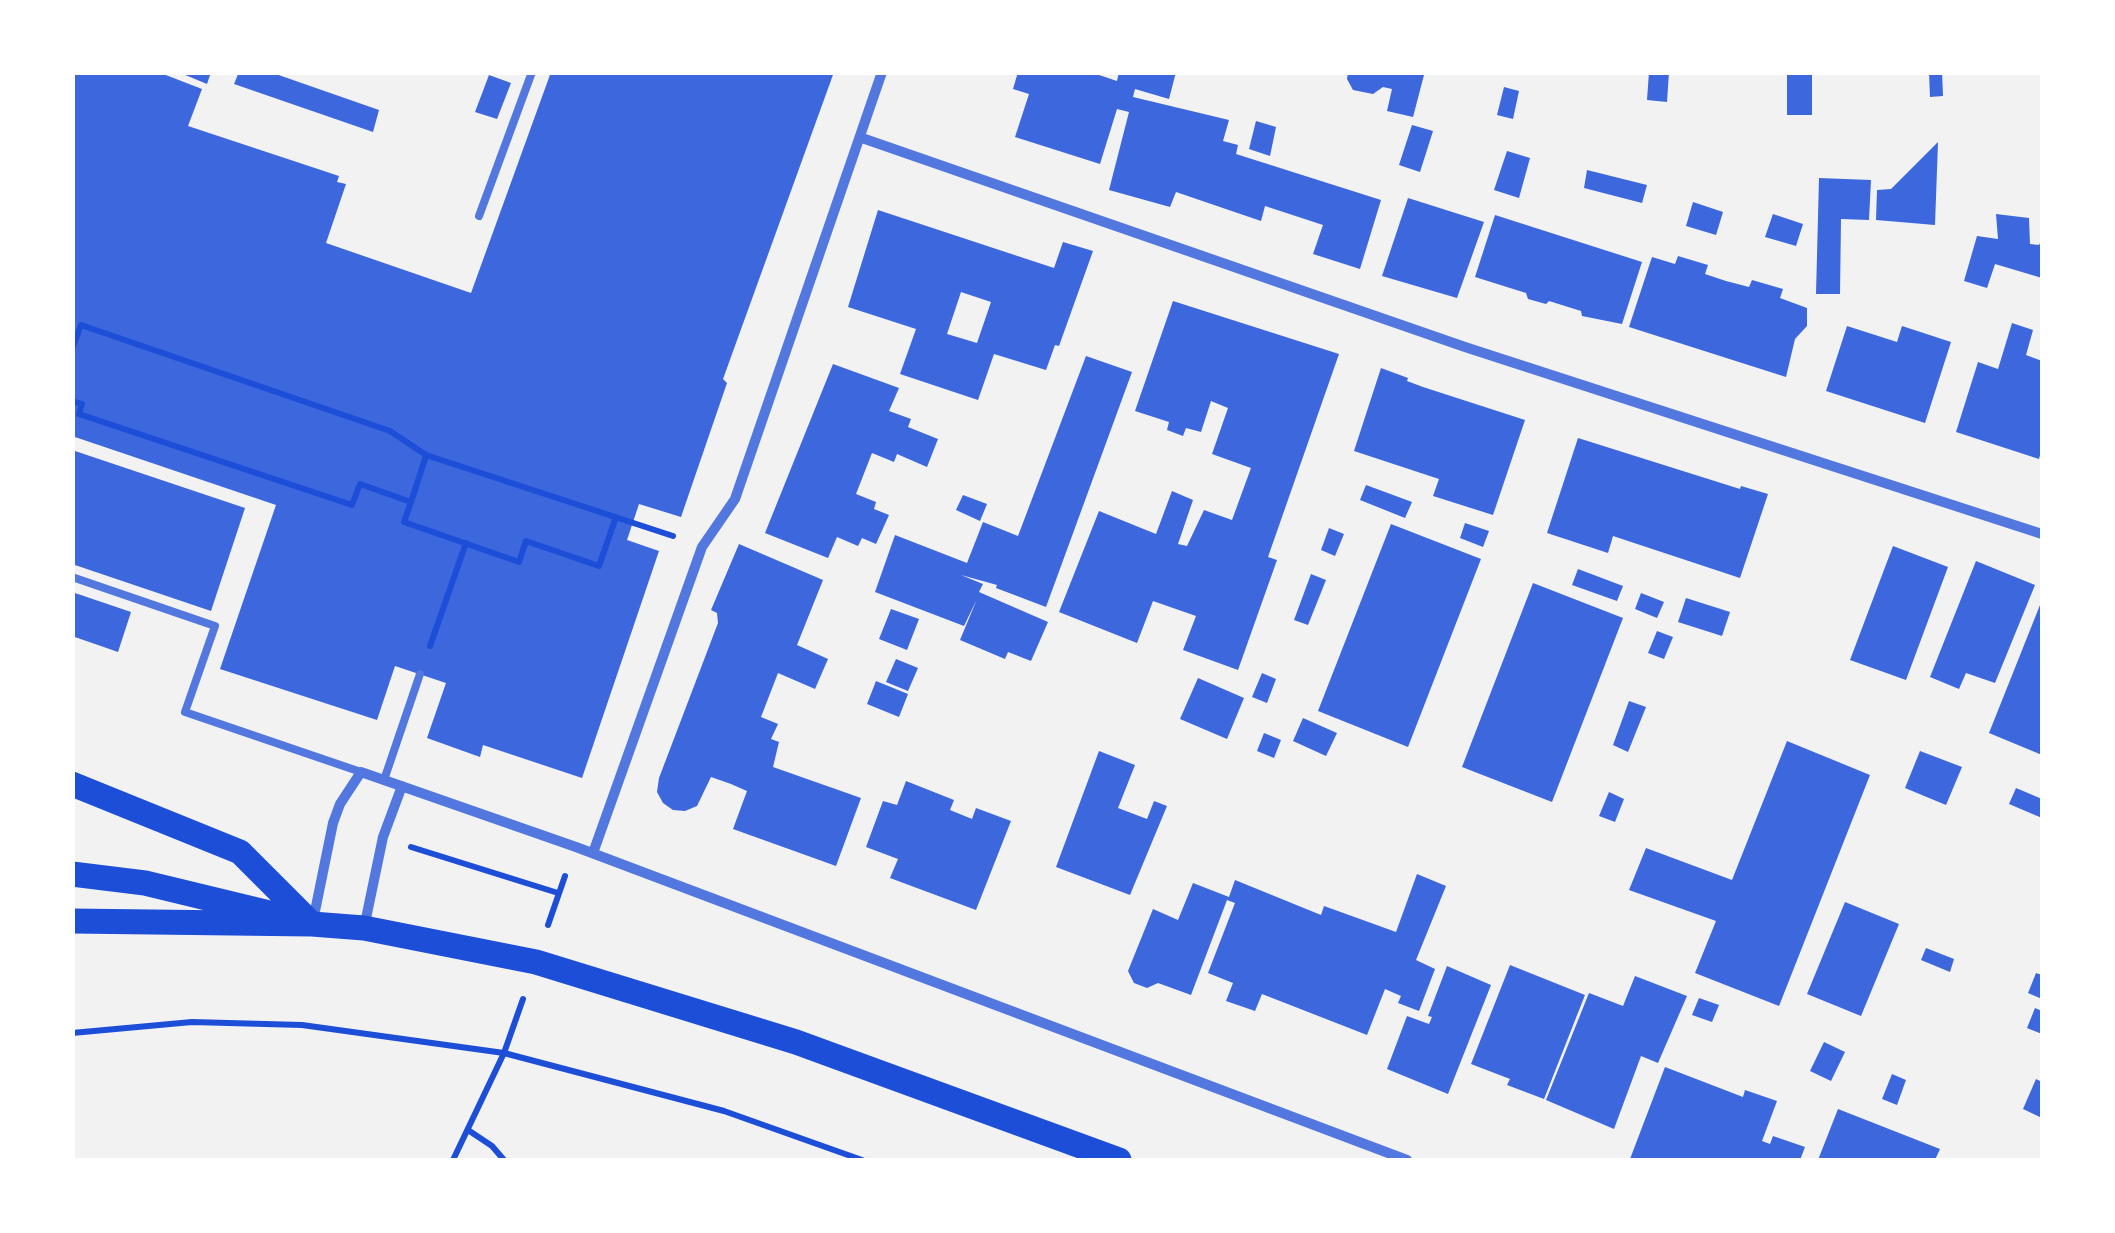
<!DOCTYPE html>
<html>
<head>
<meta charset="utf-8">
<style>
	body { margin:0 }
	#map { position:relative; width:2115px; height:1233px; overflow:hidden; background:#f2f2f2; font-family:Raleway,sans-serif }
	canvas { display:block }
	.frame { position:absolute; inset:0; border:75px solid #fff; pointer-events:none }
</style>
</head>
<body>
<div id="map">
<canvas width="2115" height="1233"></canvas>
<div class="frame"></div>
</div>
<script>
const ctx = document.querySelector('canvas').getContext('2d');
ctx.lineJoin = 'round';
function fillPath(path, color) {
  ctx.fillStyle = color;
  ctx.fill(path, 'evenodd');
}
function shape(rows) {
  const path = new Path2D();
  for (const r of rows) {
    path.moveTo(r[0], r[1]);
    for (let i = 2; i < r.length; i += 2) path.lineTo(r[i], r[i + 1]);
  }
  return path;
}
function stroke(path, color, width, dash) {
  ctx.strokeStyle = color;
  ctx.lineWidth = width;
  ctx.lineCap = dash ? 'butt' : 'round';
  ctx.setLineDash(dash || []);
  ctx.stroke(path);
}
fillPath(shape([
	[72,72,158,72,202,89,188,126,339,176,337,182,346,184,326,243,471,293,551,72,834,72,723,379,727,383,681,517,639,504,627,540,659,551,582,778,483,745,480,757,427,738,446,683,395,666,377,720,220,669,276,505,72,436],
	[178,72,211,72,207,84],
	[239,72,270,72,379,110,373,132,234,84],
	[1018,72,1090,72,1117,81,1119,72,1176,72,1169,99,1135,89,1133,97,1229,120,1223,141,1238,145,1236,154,1381,200,1360,269,1313,254,1323,225,1265,206,1261,221,1176,192,1170,207,1109,190,1129,112,1117,109,1100,164,1015,137,1029,94,1013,89],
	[1348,72,1424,75,1413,117,1387,111,1392,89,1383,87,1373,94,1353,90,1347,79],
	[1649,72,1669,72,1667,102,1647,100],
	[1929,72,1942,72,1943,96,1930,97],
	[1787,73,1812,73,1812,115,1787,115],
	[489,75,511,83,497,119,475,112],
	[1504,87,1519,91,1513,119,1497,115],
	[1256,121,1276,127,1270,156,1249,149],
	[1412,125,1433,131,1420,172,1399,165],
	[1938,142,1935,225,1876,220,1877,190,1891,189],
	[1507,151,1530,158,1519,198,1494,190],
	[1587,170,1647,185,1642,203,1584,188],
	[1819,178,1871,180,1869,220,1841,219,1840,294,1816,294],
	[1408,198,1484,222,1457,298,1382,276],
	[1693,202,1723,212,1716,235,1686,226],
	[878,210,1054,268,1063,242,1093,251,1059,346,1055,345,1046,370,994,354,978,400,900,374,916,329,848,307],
	[961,292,991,302,977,343,947,334],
	[1773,214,1803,224,1796,246,1765,237],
	[1996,214,2029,218,2030,244,2039,245,2042,239,2042,278,1995,264,1987,288,1964,281,1977,236,1998,239],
	[1495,215,1642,262,1622,324,1582,316,1581,311,1549,301,1546,304,1528,299,1526,293,1475,277],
	[1678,256,1708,265,1705,274,1726,281,1749,287,1752,280,1783,289,1780,298,1807,308,1807,326,1795,339,1786,377,1629,327,1652,257,1675,264],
	[1173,301,1339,354,1268,557,1277,560,1238,670,1183,650,1196,616,1153,601,1137,643,1059,612,1099,511,1156,534,1172,491,1193,500,1178,544,1187,546,1204,510,1232,520,1251,468,1212,454,1228,408,1211,401,1201,432,1186,428,1183,436,1167,430,1169,422,1135,411],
	[2012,323,2033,330,2026,355,2042,361,2042,447,2039,459,1956,432,1978,362,1998,369],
	[1847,326,1897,342,1902,326,1951,342,1925,423,1826,391],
	[1086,356,1132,372,1046,607,996,588,997,585,961,575,983,584,979,592,1048,622,1031,661,1008,652,1005,659,960,640,977,599,964,626,875,592,895,535,967,563,983,522,1018,536],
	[833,364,899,388,889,411,911,419,908,427,938,439,927,467,897,454,894,462,872,453,856,494,876,502,874,509,889,515,876,544,862,538,858,546,837,537,828,558,765,533],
	[1381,368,1408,378,1407,381,1423,387,1525,420,1493,515,1433,496,1439,479,1354,451],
	[1578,438,1740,489,1741,486,1768,494,1740,578,1613,536,1608,553,1547,533],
	[72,450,245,508,211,611,72,564],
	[1366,485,1412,502,1405,518,1360,500],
	[963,495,987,504,980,521,956,510],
	[1465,523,1489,531,1483,547,1460,538],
	[1391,524,1481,559,1408,747,1318,711],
	[1329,528,1344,534,1335,556,1321,550],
	[739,544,823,580,797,645,828,659,815,689,778,673,761,717,778,724,771,739,779,742,773,767,861,798,836,866,733,829,747,791,731,784,711,777,697,806,685,811,673,810,663,803,657,792,659,778,718,623,717,613,711,610],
	[1893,546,1948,567,1906,680,1850,660],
	[1976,561,2035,585,1995,683,1966,673,1959,689,1930,677],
	[1578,569,1623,586,1617,601,1572,585],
	[1311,574,1326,580,1308,625,1294,620],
	[1533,583,1623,618,1552,802,1462,767],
	[72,592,131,612,118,652,72,636],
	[1641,593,1664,602,1657,618,1635,609],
	[1686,598,1730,612,1722,636,1678,622],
	[2042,600,2042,755,1989,733],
	[891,609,919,619,907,650,879,639],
	[1657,631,1673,637,1664,659,1648,653],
	[896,659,918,668,908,691,886,682],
	[1262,673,1276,679,1267,703,1252,697],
	[1198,678,1244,698,1227,739,1180,719],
	[876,681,908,694,899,717,867,704],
	[1629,701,1646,707,1628,752,1613,745],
	[1303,718,1337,733,1326,756,1293,741],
	[1264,733,1281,740,1274,758,1257,751],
	[1787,741,1870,775,1779,1006,1695,973,1716,921,1629,890,1646,848,1732,880],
	[1099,751,1135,765,1118,808,1147,819,1154,801,1167,806,1130,895,1056,867],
	[1920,751,1962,767,1946,805,1905,788],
	[906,781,954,800,950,810,972,819,976,808,1011,821,976,910,890,878,898,859,866,847,883,801,897,805],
	[2016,788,2042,799,2042,818,2009,804],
	[1609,792,1624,799,1615,822,1599,816],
	[1417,874,1446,886,1416,960,1435,969,1419,1011,1398,1003,1401,996,1385,989,1367,1035,1262,994,1255,1011,1226,1001,1233,983,1208,973,1235,903,1227,900,1191,995,1158,983,1147,988,1134,983,1128,971,1153,909,1178,920,1193,883,1229,897,1235,880,1321,915,1324,906,1396,932],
	[1845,902,1899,924,1861,1016,1807,994],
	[1926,948,1954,959,1950,972,1921,960],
	[1510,965,1585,995,1544,1099,1507,1085,1510,1079,1471,1064],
	[1447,966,1491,985,1448,1094,1387,1069,1407,1016,1429,1024,1432,1017,1428,1016],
	[2036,973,2042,975,2042,999,2028,993],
	[1635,976,1687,996,1658,1063,1641,1056,1614,1129,1546,1100,1589,993,1623,1006],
	[1699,998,1719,1005,1712,1022,1692,1015],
	[2035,1008,2042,1011,2042,1034,2027,1028],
	[1824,1042,1845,1052,1831,1081,1810,1071],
	[1665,1067,1743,1097,1745,1090,1777,1101,1762,1141,1770,1144,1773,1136,1805,1147,1800,1160,1630,1159],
	[1892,1074,1906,1080,1897,1105,1882,1099],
	[2036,1079,2042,1082,2042,1118,2023,1109],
	[1838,1109,1940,1149,1935,1160,1818,1160]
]), '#3d67dc');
stroke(shape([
	[72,349,81,325,390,431,426,455,673,536],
	[72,401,82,404,79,414,352,505,360,484,411,502,404,522,519,562,526,541,599,566,616,517],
	[411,502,426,456],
	[430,646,466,543],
	[411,847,558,893],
	[548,925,565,876],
	[72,1033,192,1022,302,1025,504,1053,724,1111,862,1160],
	[468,1130,492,1146,504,1160],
	[453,1160,504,1053,523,999]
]), '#1d4ed8', 6);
stroke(shape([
	[479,216,532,72],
	[72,577,215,626,185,712,361,772],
	[384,780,420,674]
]), '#5277de', 8);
stroke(shape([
	[862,138,1465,347,2042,534],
	[593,853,702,547,735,499,882,72],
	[313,921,333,823,340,804,361,772,576,847,1407,1160],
	[364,928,383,837,402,786]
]), '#5277de', 10);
stroke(shape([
	[72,784,240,852,312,924],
	[72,874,145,883,269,913],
	[72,921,312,924,364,928,536,962,796,1042,1119,1160]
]), '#1d4ed8', 25);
</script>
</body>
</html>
